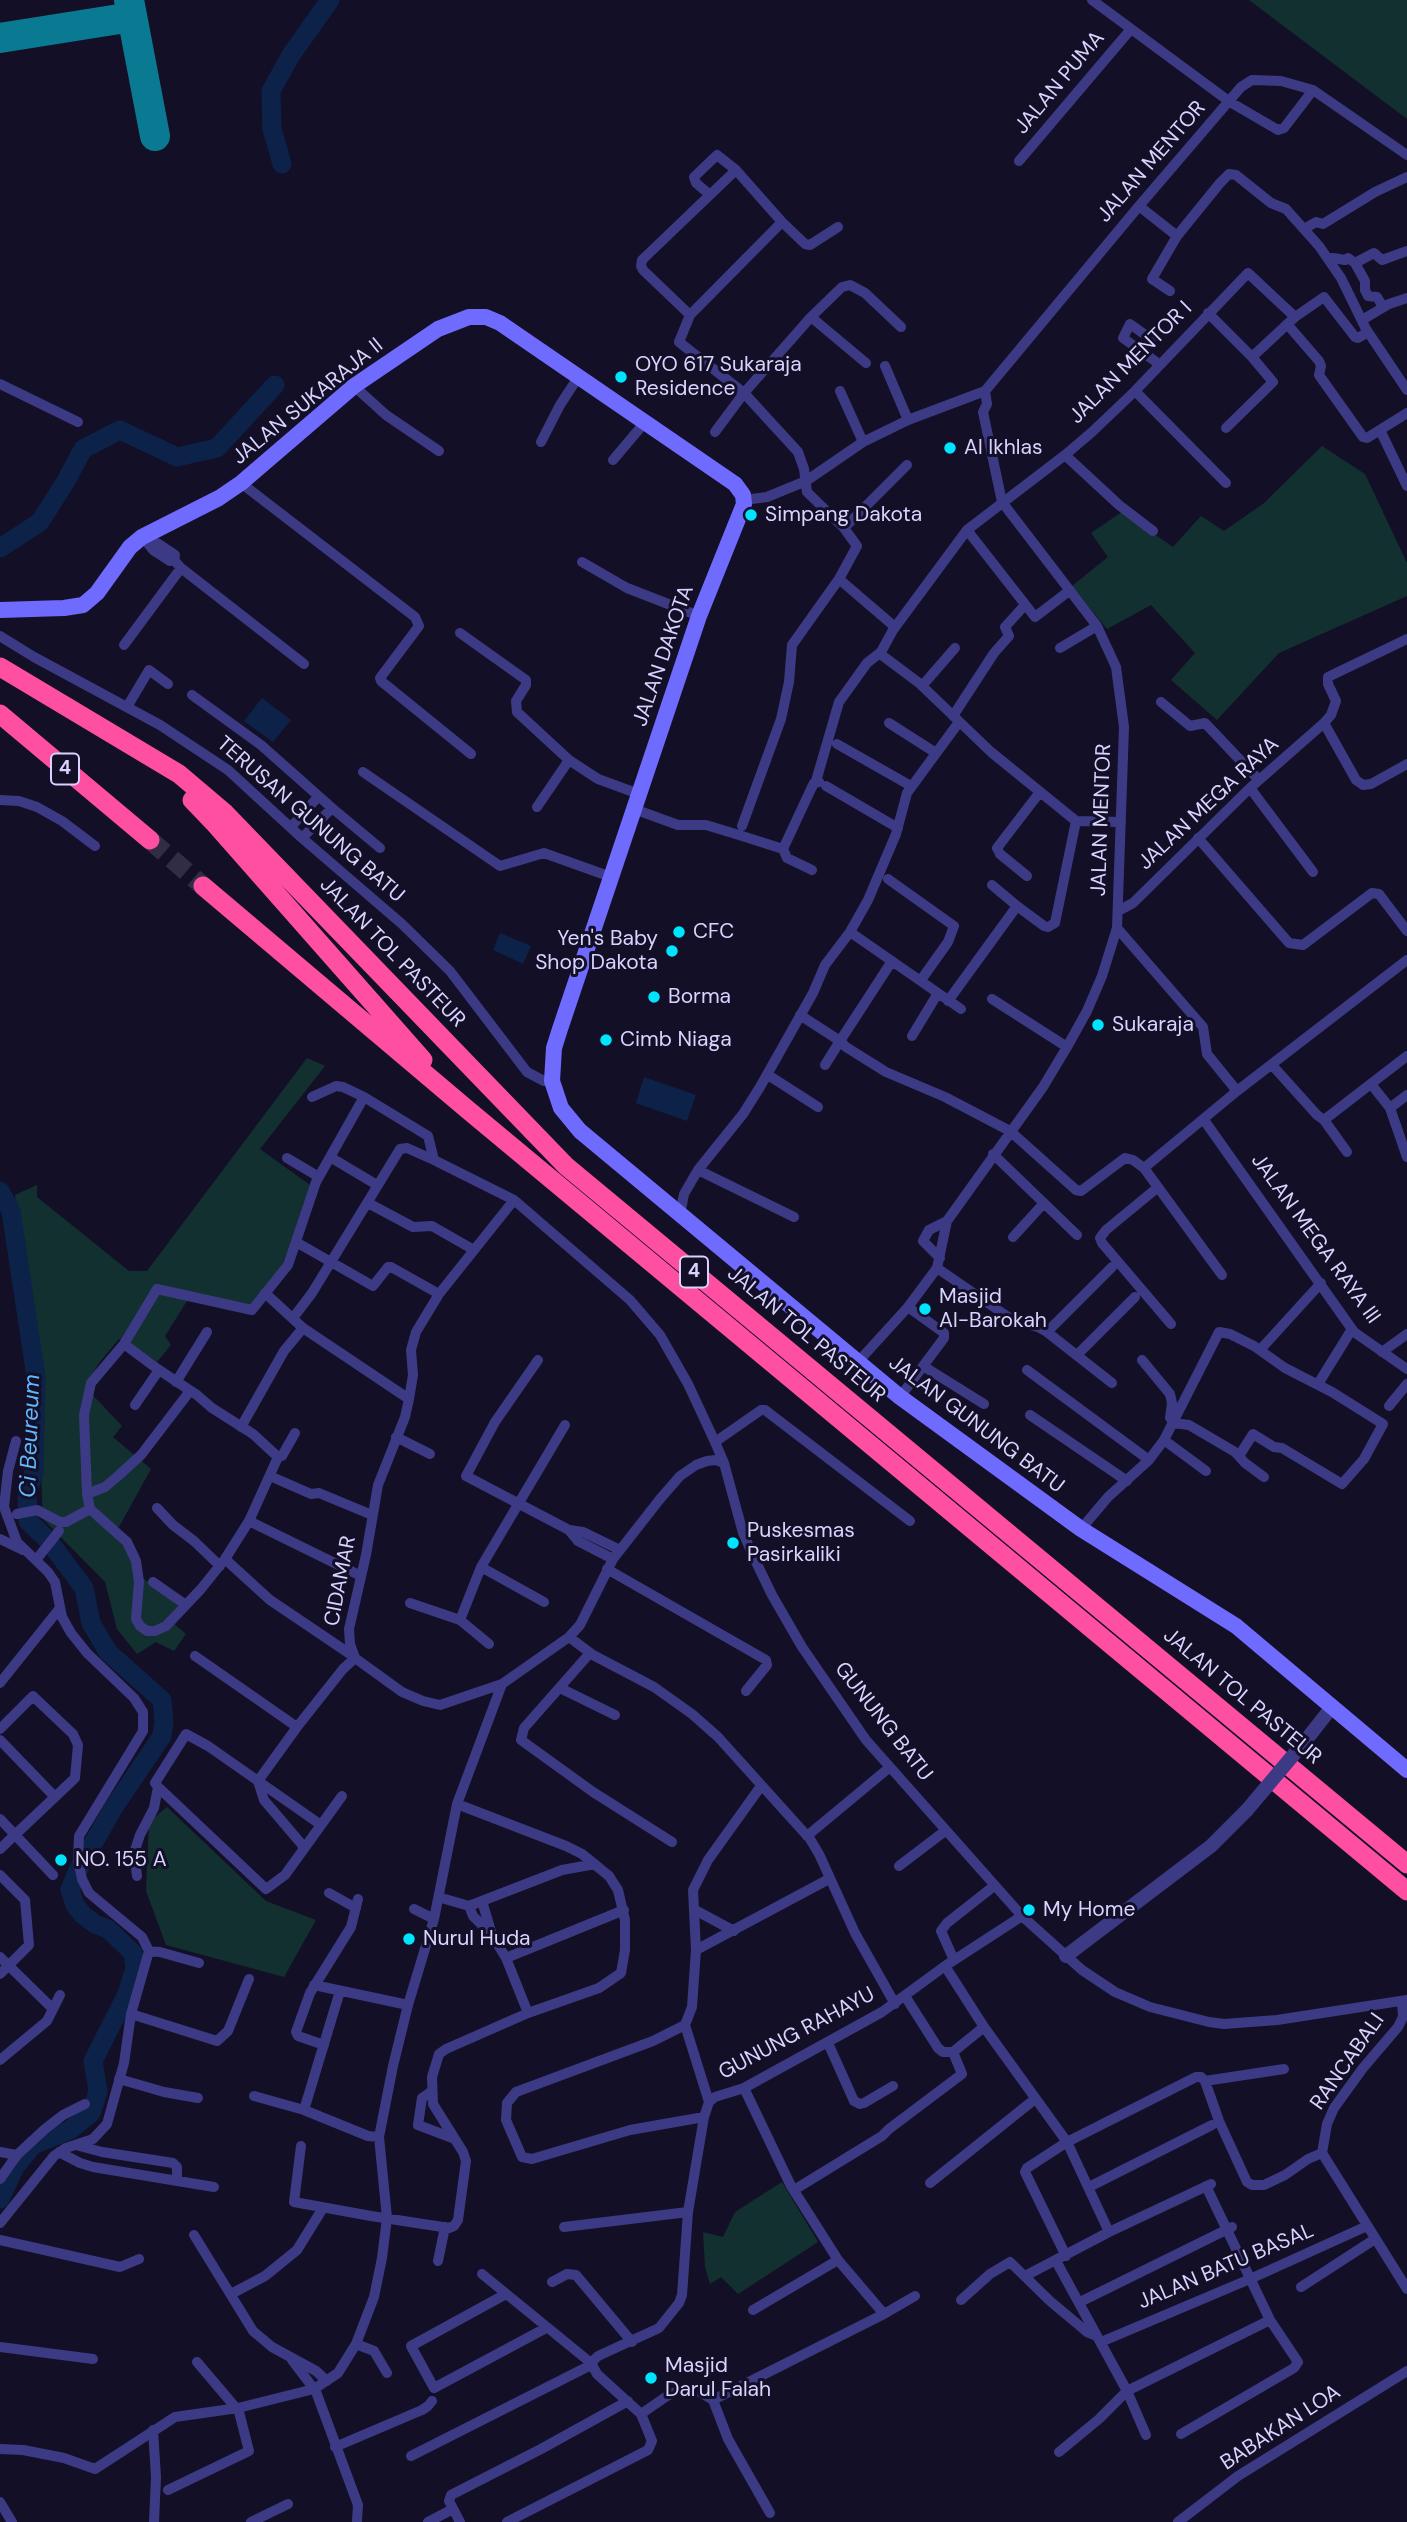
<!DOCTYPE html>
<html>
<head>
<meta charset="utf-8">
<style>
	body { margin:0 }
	canvas { display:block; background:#130f26 }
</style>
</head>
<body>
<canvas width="1407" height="2522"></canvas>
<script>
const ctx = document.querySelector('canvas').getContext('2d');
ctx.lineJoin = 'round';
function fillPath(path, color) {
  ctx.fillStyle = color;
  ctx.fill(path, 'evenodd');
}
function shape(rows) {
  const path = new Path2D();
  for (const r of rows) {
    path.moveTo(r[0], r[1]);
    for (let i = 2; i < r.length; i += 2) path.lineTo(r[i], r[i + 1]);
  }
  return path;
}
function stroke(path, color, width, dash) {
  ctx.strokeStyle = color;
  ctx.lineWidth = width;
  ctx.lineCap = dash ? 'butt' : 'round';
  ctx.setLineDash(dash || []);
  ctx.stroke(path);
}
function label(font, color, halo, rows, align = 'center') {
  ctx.font = font + ' "DM Sans",sans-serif';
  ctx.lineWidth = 6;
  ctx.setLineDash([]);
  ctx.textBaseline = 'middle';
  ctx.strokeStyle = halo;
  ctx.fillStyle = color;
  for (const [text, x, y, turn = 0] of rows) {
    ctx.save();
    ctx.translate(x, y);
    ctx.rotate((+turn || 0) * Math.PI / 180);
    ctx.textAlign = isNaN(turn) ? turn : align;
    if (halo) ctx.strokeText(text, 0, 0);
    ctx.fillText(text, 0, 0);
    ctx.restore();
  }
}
fillPath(shape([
	[1249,0,1407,0,1407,119],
	[1322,446,1365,474,1407,563,1407,596,1279,653,1217,720,1171,680,1195,653,1151,605,1107,629,1072,586,1108,557,1091,533,1122,512,1173,547,1201,516,1224,531,1264,503],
	[307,1058,325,1066,260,1149,310,1185,283,1264,250,1308,192,1293,165,1336,171,1345,157,1362,130,1343,119,1339,99,1363,85,1387,122,1426,113,1437,151,1469,115,1534,126,1544,136,1573,179,1605,167,1618,186,1634,174,1651,156,1642,137,1654,117,1629,105,1582,43,1519,36,1355,15,1195,37,1185,37,1197,129,1271,147,1271],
	[167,1807,266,1901,316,1920,284,1977,166,1945,146,1891,149,1822],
	[782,2182,818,2242,738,2294,721,2277,710,2284,705,2267,703,2232,723,2237,735,2212]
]), '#12302f');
fillPath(shape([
	[262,698,291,720,273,742,244,721],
	[500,933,531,946,523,964,493,950],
	[644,1077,696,1095,687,1121,636,1103]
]), '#0c2248');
stroke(shape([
	[282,164,272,129,271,91,291,55,330,0],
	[0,548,40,522,66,481,83,449,120,430,177,457,217,448,275,385],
	[0,1191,11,1211,36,1377,34,1472,27,1494,28,1521,48,1540,84,1588,91,1623,108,1652,162,1700,164,1722,162,1736,114,1807,78,1870,70,1890,75,1905,83,1915,95,1924,108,1929,133,1953,135,1968,127,1994,93,2061,98,2091,91,2113,70,2130,33,2145,15,2167,0,2199]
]), '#0c2248', 19);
stroke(shape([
	[129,0,155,136],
	[0,38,132,17]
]), '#0a7a92', 30);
stroke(shape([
	[150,840,203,886]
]), '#312d47', 19, [19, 10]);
stroke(shape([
	[1092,0,1230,102,1278,130,1284,128,1313,90],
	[1019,161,1131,29],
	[709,194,696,183,694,177,717,155,736,170,782,222,805,244,810,245,838,227],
	[1139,206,1177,236],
	[1304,229,1316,222,1323,224,1375,192,1407,177],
	[1328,259,1333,258,1345,260,1348,258,1355,263,1374,253,1382,260,1407,251],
	[1355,263,1365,281,1365,290,1368,296,1377,297,1383,307],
	[1170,291,1152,279,1177,236,1220,183,1229,174,1236,175,1271,203,1286,209,1319,246,1341,278,1366,329,1407,390],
	[1208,313,1252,357,1273,382,1226,428],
	[690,315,643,270,641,266,642,260,736,170],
	[811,317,866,363],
	[1295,317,1324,297,1355,337,1358,338,1368,332],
	[1362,320,1389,304,1407,298],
	[1287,324,1319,361,1321,366,1319,375,1363,437,1367,438,1407,413],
	[1151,339,1130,324,1123,338,1159,364],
	[885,366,908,420],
	[0,384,78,422],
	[354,386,386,415,439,451],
	[840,391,863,442],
	[1135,391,1226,483],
	[1380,430,1407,486],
	[715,432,744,393,811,317,842,287,850,285,865,293,901,327],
	[541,442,560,405,579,376],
	[1065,455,1119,505,1153,531],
	[613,460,646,421],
	[241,483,415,617,419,626,380,678,381,681,471,754],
	[744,500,767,497,806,481,863,442,908,420,985,391,1139,206,1241,87,1252,80,1281,81,1313,90,1407,155],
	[844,528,907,465],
	[967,530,1035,617,1069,591],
	[146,541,153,550,170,561,174,560],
	[151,545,157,543,175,555,174,560,181,568,304,664],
	[582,562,627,588,699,616],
	[839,579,895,627],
	[460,633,526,680,526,685,516,701,517,712,569,760,598,779,639,794],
	[0,636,34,657,160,725,228,770,302,838,402,924,450,971,527,1072,544,1081,552,1081],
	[124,645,181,568],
	[1060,648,1097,626],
	[922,686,955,648],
	[192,695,261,745,332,808,380,848],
	[1161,702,1190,726,1205,723,1259,780],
	[127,707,149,670,168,684],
	[953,716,994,653,1009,636,1005,627,1024,606],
	[889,723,936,753],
	[1324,723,1356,780,1363,785,1371,784,1407,764],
	[837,744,911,786],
	[363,772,500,866,544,853,611,877],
	[816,781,839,702,867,663,881,652],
	[826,786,898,828],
	[1250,788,1313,872],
	[0,800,19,801,37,807,62,821,95,846],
	[537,807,569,760],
	[634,809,678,825,706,825,739,835,783,849,787,858,812,870],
	[1121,822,1076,821,991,752,919,683,883,656,881,652,893,630,967,530,1065,455,1092,432,1135,391,1248,273,1295,317,1252,357],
	[742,826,781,719,789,682,792,645,839,579,857,546,844,528,807,492,804,469,798,452,744,393,679,342,690,315,782,222],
	[291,827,318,797],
	[302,838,332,808],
	[1198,838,1289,943,1303,945,1372,893,1379,894,1407,931],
	[783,849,811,789,814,783,819,782],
	[1027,876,1000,854,997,848,1040,792],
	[888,879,954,926,948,942,921,980],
	[1017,906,1044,926,1048,927,1055,923,1076,821],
	[1118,911,1133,903,1250,788,1324,723,1331,715,1336,701,1328,684,1328,677,1407,639],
	[1117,928,1203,1027,1207,1054,1237,1091],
	[850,932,868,900,896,834,907,793,959,722],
	[892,961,840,1041,846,1047,886,1072,945,1097,1010,1131,1076,1190,1081,1191,1125,1158,1133,1160,1144,1168],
	[992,999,1067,1047],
	[948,1001,1017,906,992,885],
	[800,1015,840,1041,825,1065],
	[912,1036,938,993],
	[1272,1065,1317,1115,1324,1120,1407,1056],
	[768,1075,818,1107],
	[1371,1084,1390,1108],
	[1407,1095,1390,1108,1407,1157],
	[312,1097,336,1086,343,1087,364,1097,428,1136,434,1160],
	[1204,1120,1354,1332,1407,1369],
	[1324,1120,1347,1152],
	[993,1154,1077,1235],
	[330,1157,377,1185],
	[287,1158,319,1177],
	[698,1170,794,1217],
	[1157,1188,1106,1230,1100,1238,1102,1243,1171,1324],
	[368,1203,413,1227,432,1226,474,1250],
	[680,1215,684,1194,698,1170,743,1114,760,1087,813,993,825,965,850,932,961,1009],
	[1013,1237,1044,1203],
	[296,1242,373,1286,388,1267,391,1267,439,1294],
	[940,1258,923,1241,929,1230,947,1221],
	[937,1268,1014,1321,1038,1327,1047,1332,1112,1383],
	[1222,1275,1144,1168,1237,1091,1407,960],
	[265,1293,303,1328,409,1399],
	[293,1318,312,1293,400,1149,407,1148,434,1160,514,1200,630,1300,660,1335,688,1384,715,1442,724,1463,743,1533,756,1562,772,1595,802,1647,866,1740,1022,1916,1082,1970,1115,1992,1150,2007,1209,2022,1224,2024,1277,2020,1407,2000],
	[1047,1332,1112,1267],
	[124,1344,159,1370,197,1395,212,1408,253,1434,278,1457],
	[1260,1350,1321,1283],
	[1382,1352,1407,1334],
	[1077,1355,1135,1297],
	[538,1360,495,1422,466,1476,569,1530,583,1532,620,1550],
	[1142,1360,1170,1394,1172,1403,1170,1418,1174,1423],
	[857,1363,908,1307,937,1268,947,1221,1043,1087,1067,1047,1087,1011,1102,976,1117,928,1124,727,1116,667,1097,626,1002,502,983,412,987,404,985,391],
	[923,1366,984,1404],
	[1027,1370,1149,1460],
	[176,1382,207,1332],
	[1318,1384,1352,1329],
	[900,1397,944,1338,944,1333,908,1307],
	[135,1405,159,1370],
	[1389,1406,1407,1384],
	[1030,1415,1127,1481],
	[1174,1423,1189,1425,1235,1452,1245,1463,1264,1477],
	[241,1427,284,1351,303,1328],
	[295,1433,282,1456,278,1457,249,1521,225,1559,201,1589,166,1626,155,1631,147,1631,140,1626,136,1619,139,1582,136,1561,127,1542,90,1509,87,1494,84,1415,91,1383,124,1344,157,1289,252,1310,288,1265,316,1182,364,1097],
	[396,1437,430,1454],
	[1164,1440,1206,1471],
	[715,1442,761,1410,765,1410,910,1521],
	[270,1476,311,1494,319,1493,372,1515],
	[87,1494,105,1487,118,1476,141,1455,190,1391],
	[157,1508,173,1525,194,1541,220,1566],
	[17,1514,37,1510,60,1522,66,1522,90,1509],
	[249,1521,361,1576],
	[1081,1529,1108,1497,1149,1460,1164,1440,1219,1332,1230,1334,1254,1346,1285,1368,1332,1392,1383,1424,1364,1459,1342,1484,1282,1448,1274,1447,1253,1434,1239,1456],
	[569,1530,578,1541,613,1559],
	[0,1539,23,1550],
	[225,1559,270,1600,353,1656],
	[36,1560,59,1531],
	[481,1567,544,1602],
	[607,1569,766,1660,767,1665,746,1691],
	[153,1582,186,1605],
	[410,1603,460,1620],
	[569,1637,593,1655,654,1687,692,1714,718,1737,810,1839,819,1854,855,1933,895,2004],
	[489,1644,460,1620,481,1567,565,1425],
	[590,1653,524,1728,521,1740,593,1792,672,1842],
	[195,1656,297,1727],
	[0,1683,60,1608],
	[502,1684,440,1705,423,1701,402,1692,355,1658,350,1644,349,1629,366,1555,378,1485,405,1417,409,1399,413,1375,411,1350,416,1332,439,1294,514,1200],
	[560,1688,615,1715],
	[0,1729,33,1696,73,1734,78,1745,75,1778,0,1849],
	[0,1740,55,1797],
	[258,1781,297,1727,343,1669,355,1658],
	[258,1781,264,1800,304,1847],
	[158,1787,266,1889,285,1875,342,1796],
	[0,1819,53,1875],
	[807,1836,890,1767],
	[899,1866,945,1831],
	[0,1875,25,1900,29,1945,0,1974],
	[137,1876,134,1853,140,1835,154,1808,158,1787,155,1783,186,1734,208,1746,321,1825],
	[329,1893,356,1908],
	[445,1899,469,1906,562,1870,595,1864],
	[482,1901,492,1935],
	[469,1906,473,1916,492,1935,506,1958,528,2013],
	[414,1909,434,1919],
	[695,1910,734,1931],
	[696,1950,829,1879],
	[149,1951,160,1952,199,1963],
	[0,1957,53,2009],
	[506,1958,624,1910],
	[954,1960,941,1931,947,1923,994,1886],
	[945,1966,984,2027,1067,2142,1109,2232],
	[314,1985,408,2005],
	[905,1996,938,2048,943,2052,953,2052,984,2027],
	[1402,2002,1403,2017,1398,2027,1363,2068,1334,2108,1327,2124,1322,2153,1407,2289],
	[131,2014,217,2041,228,2031,249,1979],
	[685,2025,653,2041,516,2092,507,2103,506,2120,522,2157,532,2159,630,2130,704,2117],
	[828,2043,854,2101,860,2104,864,2103,893,2086],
	[324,2045,298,2036,296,2032,310,1993,351,1927,358,1899],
	[0,2060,47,2021,60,1995],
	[119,2079,164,2092,198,2098],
	[1205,2081,1219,2121,1247,2182,1252,2185,1264,2185,1285,2175,1308,2159,1322,2153],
	[744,2088,791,2186,838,2260,884,2314],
	[432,2091,422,2098,418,2125,455,2139],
	[254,2096,304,2110,368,2136,379,2137],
	[709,2102,685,2025,692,2007,696,1950,693,1890,708,1860,761,1786],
	[304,2110,340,1991],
	[76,2145,102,2152,173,2163,177,2167,177,2180],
	[301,2146,294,2202,371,2216,449,2228,454,2226,458,2220,466,2161,463,2152,433,2104,432,2077,439,2054,446,2049,528,2013,599,1988,621,1973,625,1950,625,1920,618,1890,609,1876,582,1854,566,1846,457,1804],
	[0,2152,17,2155],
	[59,2152,80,2163,93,2167,214,2187],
	[0,2179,17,2155,45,2129,63,2115,85,2104],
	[930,2183,1035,2099],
	[1089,2187,1212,2125],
	[794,2190,882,2136,889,2129,962,2074,953,2052],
	[0,2223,54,2156,66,2148,93,2139,107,2124,124,2063,131,2014,149,1951,142,1937,89,1893,82,1879,78,1860,79,1836,143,1731,143,1712,134,1698,87,1653,71,1633,62,1617,55,1582,48,1572,17,1542,4,1507,8,1471,16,1441],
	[564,2227,688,2212],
	[194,2235,253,2331,272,2347,316,2371,327,2381],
	[0,2240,120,2267,139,2259],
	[1066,2256,1025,2172,1027,2168,1067,2142,1196,2077,1201,2077,1205,2081,1284,2069],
	[438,2261,445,2227],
	[1056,2261,1127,2391,1270,2320],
	[482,2274,591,2363,597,2374,641,2414,652,2441,648,2450,507,2522],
	[1025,2276,1109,2232,1211,2184],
	[552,2282,567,2274,576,2275,632,2342],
	[1301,2287,1375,2239],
	[231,2294,265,2276,297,2250,323,2208],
	[506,2294,411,2346,434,2388,546,2328],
	[961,2300,990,2274,1010,2262,1050,2301,1087,2332,1097,2336],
	[1080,2302,1232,2227],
	[753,2310,838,2260],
	[1101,2342,1250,2279,1367,2226],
	[356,2344,374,2351,387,2373],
	[0,2347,93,2359],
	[292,2360,314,2389],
	[197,2362,236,2408],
	[591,2363,598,2356,659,2328,679,2303,682,2295,688,2212,704,2117,709,2102,715,2097,744,2088,882,2012,945,1966,1022,1916],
	[315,2389,358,2505,357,2521],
	[713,2400,884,2314,915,2296],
	[713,2400,728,2439,770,2513],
	[641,2414,667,2396,684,2388,693,2388,713,2400],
	[153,2430,156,2477,154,2522],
	[1181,2434,1294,2368,1298,2362,1270,2320,1206,2186],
	[335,2447,422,2410,428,2406,432,2401],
	[0,2449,23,2450,64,2458,95,2469,175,2417,238,2408,314,2389,338,2373,356,2344,374,2297,382,2258,387,2218,379,2137,393,2066,408,2005,434,1919,457,1804,502,1684,569,1637,580,1625,613,1559,660,1499,680,1476,696,1465,707,1461,716,1460,724,1463],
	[1059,2452,1099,2419,1127,2391,1146,2435],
	[411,2456,591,2365],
	[168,2490,249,2451,238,2408],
	[0,2502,12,2522],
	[251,2522,288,2504],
	[428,2522,453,2509],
	[460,2522,449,2501,451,2495,541,2449,628,2401],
	[1178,2522,1238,2476,1407,2371]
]), '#3d3a85', 10);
stroke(shape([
	[1306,1740,1332,1707],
	[1066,1956,1211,1846,1247,1810]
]), '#3d3a85', 14);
stroke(shape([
	[0,610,64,608,83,605,97,593,130,547,142,537,219,498,241,483,354,386,438,329,469,317,486,317,500,323,735,484,743,495,744,504,699,616,560,1029,554,1048,552,1081,561,1108,580,1131,900,1397,1081,1529,1236,1626,1407,1770]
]), '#6f6bff', 16);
stroke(shape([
	[0,667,179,774,225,813,566,1166,1407,1864],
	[0,714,150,840],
	[192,800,215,824,423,1060],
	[203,886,468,1110,1407,1891]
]), '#ff4fa3', 19);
stroke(shape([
	[1247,1810,1306,1740]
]), '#3d3a85', 14);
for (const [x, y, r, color] of [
	[621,377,7,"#00e5ff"],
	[950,448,7,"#00e5ff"],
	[751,515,7,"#00e5ff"],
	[679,932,7,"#00e5ff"],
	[672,951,7,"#00e5ff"],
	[654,997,7,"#00e5ff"],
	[1098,1025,7,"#00e5ff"],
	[606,1040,7,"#00e5ff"],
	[925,1309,7,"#00e5ff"],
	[733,1543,7,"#00e5ff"],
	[61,1860,7,"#00e5ff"],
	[1029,1910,7,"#00e5ff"],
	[409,1939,7,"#00e5ff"],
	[651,2378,7,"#00e5ff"]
]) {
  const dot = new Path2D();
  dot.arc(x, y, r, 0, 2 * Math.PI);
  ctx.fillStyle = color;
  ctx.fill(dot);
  stroke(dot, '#130f26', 2.5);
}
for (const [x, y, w] of [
	[65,769,28],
	[694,1272,28]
]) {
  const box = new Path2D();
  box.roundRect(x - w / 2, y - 15.5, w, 31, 5);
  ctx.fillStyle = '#130f26';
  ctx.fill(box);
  stroke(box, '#d9d4ff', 2);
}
label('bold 19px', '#d9d4ff', null, [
	["4",65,769],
	["4",694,1272]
]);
label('21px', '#d9d4ff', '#130f26', [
	["JALAN PUMA",1060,83,-50],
	["JALAN MENTOR",1152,162,-49],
	["JALAN MENTOR I",1131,363,-45],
	["JALAN SUKARAJA II",308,402,-39],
	["JALAN DAKOTA",664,656,-71],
	["JALAN MEGA RAYA",1209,804,-43],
	["TERUSAN GUNUNG BATU",310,820,41],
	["JALAN MENTOR",1102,820,-88],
	["JALAN TOL PASTEUR",392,953,46],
	["JALAN MEGA RAYA III",1315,1239,54],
	["JALAN TOL PASTEUR",806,1335,40],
	["JALAN GUNUNG BATU",976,1425,37],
	["CIDAMAR",341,1581,-79],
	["JALAN TOL PASTEUR",1242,1697,40],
	["GUNUNG BATU",883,1722,52],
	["GUNUNG RAHAYU",797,2034,-28],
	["RANCABALI",1348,2062,-55],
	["JALAN BATU BASAL",1226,2267,-23],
	["BABAKAN LOA",1281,2428,-33]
]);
label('21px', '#d9d4ff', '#130f26', [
	["OYO 617 Sukaraja",635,365],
	["Residence",635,389],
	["Al Ikhlas",964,448],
	["Simpang Dakota",765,515],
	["CFC",693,932],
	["Yen's Baby",658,939,"right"],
	["Shop Dakota",658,963,"right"],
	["Borma",668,997],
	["Sukaraja",1112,1025],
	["Cimb Niaga",620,1040],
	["Masjid",939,1297],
	["Al-Barokah",939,1321],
	["Puskesmas",747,1531],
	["Pasirkaliki",747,1555],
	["NO. 155 A",75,1860],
	["My Home",1043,1910],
	["Nurul Huda",423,1939],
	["Masjid",665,2366],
	["Darul Falah",665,2390]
], 'left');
label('italic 23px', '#62b6ff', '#130f26', [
	["Ci Beureum",31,1436,-88]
]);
</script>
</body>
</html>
